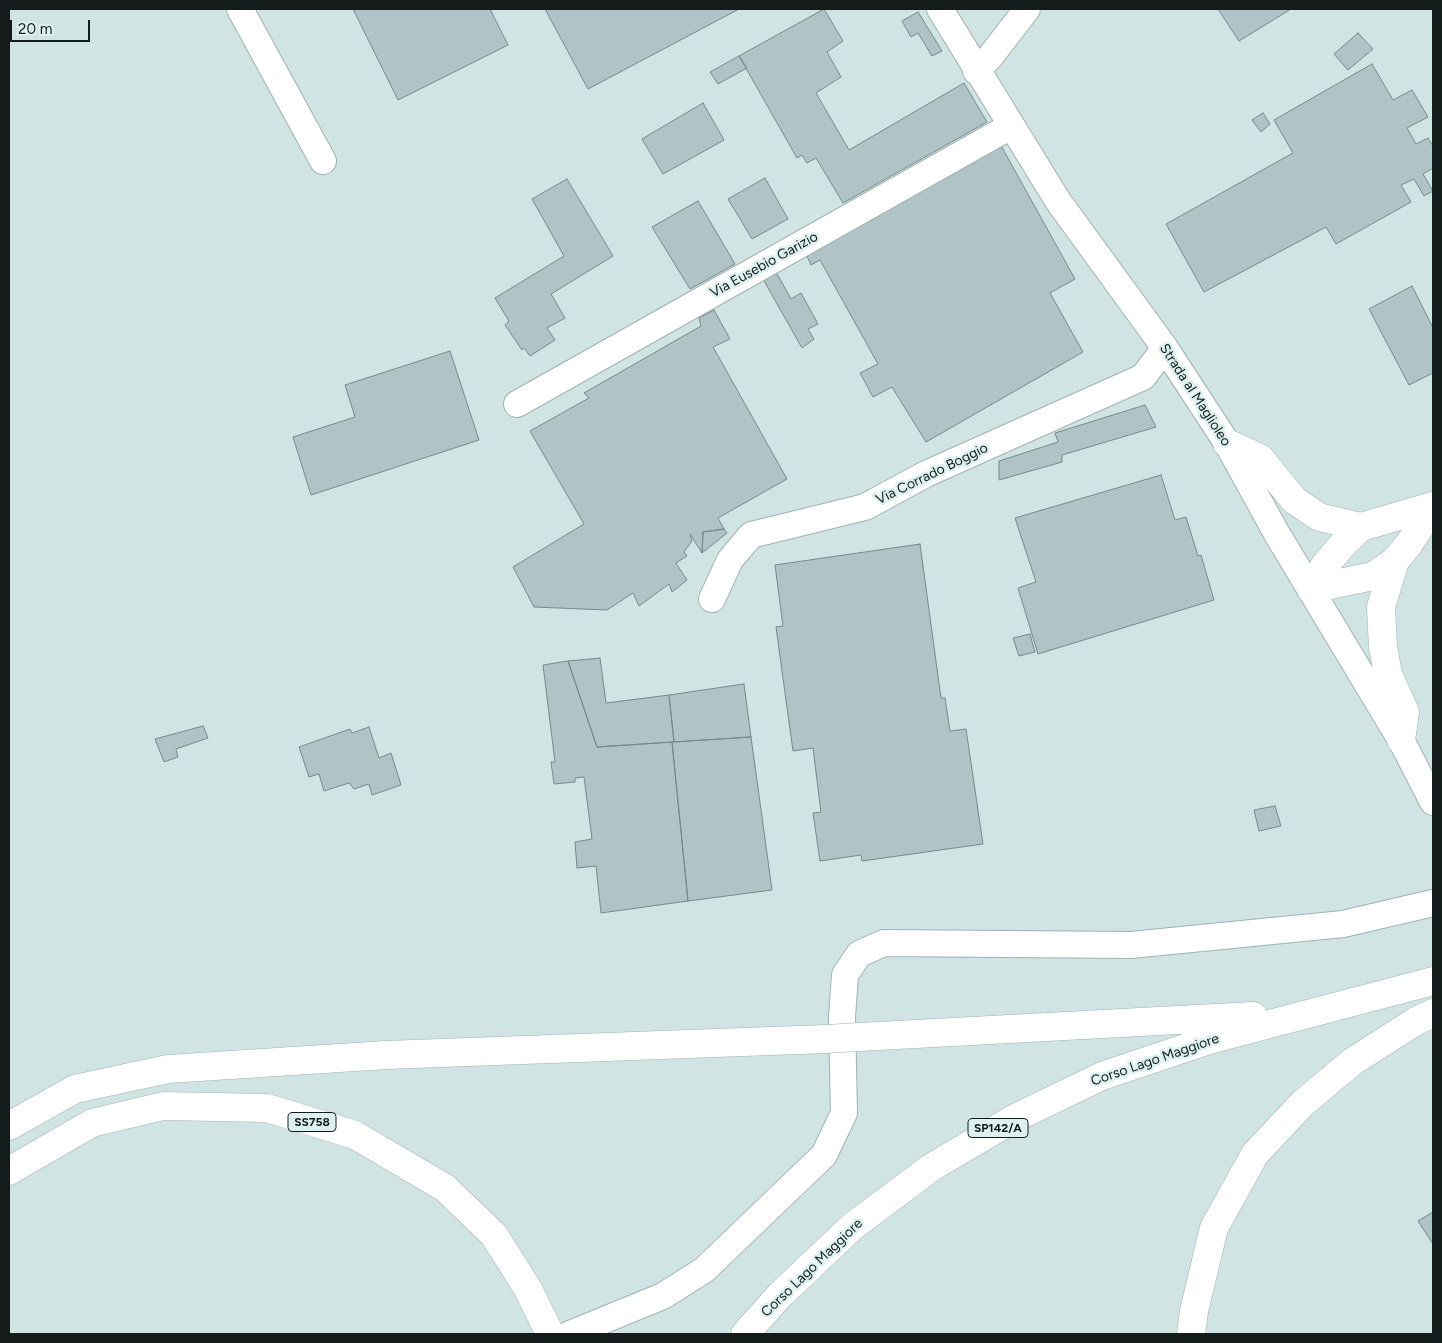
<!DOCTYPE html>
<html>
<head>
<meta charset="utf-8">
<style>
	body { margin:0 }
	#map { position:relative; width:1442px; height:1343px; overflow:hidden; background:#d0e5e3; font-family:Figtree,sans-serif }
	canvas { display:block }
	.frame { position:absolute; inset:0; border:10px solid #141c1b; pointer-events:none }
	.scale { position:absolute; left:10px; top:20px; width:80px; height:22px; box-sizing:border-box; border:2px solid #141c1b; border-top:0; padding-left:6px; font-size:15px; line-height:18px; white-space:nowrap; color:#141c1b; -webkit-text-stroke:4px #ddf2f0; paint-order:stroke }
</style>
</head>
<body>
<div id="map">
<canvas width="1442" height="1343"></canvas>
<div class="frame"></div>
<div class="scale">20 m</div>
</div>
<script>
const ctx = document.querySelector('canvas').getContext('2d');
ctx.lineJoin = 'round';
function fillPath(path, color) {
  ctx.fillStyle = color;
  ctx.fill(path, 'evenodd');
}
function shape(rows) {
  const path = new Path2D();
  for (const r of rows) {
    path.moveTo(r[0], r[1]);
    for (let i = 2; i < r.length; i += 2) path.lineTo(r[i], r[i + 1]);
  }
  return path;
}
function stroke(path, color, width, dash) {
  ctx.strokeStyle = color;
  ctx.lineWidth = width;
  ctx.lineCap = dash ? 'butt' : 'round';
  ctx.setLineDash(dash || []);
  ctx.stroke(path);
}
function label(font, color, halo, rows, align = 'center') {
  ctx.font = font + ' Figtree,sans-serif';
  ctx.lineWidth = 5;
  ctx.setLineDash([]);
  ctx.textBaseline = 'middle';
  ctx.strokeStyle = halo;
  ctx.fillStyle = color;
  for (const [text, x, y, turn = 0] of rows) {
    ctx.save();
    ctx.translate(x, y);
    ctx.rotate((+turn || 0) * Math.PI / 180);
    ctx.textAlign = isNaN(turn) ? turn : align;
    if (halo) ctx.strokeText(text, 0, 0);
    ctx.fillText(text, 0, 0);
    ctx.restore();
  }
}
const building = shape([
	[353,9,490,9,508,45,398,100,353,9],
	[545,9,739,9,588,89,545,9],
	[824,9,843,41,827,52,841,77,816,93,849,150,964,83,987,122,843,203,816,158,807,163,802,155,797,158,739,56,824,9],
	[1218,9,1291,9,1239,41,1218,9],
	[918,12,942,51,932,56,918,33,911,37,902,21,918,12],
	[1358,33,1373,49,1348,70,1334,54,1358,33],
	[739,56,747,68,718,84,710,72,739,56],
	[1372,64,1393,100,1412,90,1428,117,1407,128,1416,144,1428,138,1433,146,1433,168,1423,174,1433,191,1424,196,1414,179,1401,185,1411,202,1336,244,1326,227,1204,292,1166,224,1293,153,1274,120,1372,64],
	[703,103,724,140,663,174,642,139,703,103],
	[1263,113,1270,124,1261,132,1252,120,1263,113],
	[999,142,1075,279,1050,293,1083,352,926,442,892,387,873,397,860,373,878,364,820,260,811,265,806,254,999,142],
	[765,178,788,219,752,239,728,199,765,178],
	[567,179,613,256,551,294,565,318,547,328,555,340,530,356,524,348,522,350,505,325,509,321,495,298,564,256,532,199,567,179],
	[698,201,735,264,690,289,652,227,698,201],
	[776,272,791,299,801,293,818,324,808,329,814,339,802,348,763,279,776,272],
	[1412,286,1433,328,1433,373,1409,385,1369,309,1412,286],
	[714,310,730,339,713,347,787,479,718,518,724,529,703,532,702,553,690,534,692,541,684,552,687,556,676,563,687,580,672,592,669,584,639,606,633,593,607,610,534,607,513,567,584,524,530,431,589,398,584,393,701,326,699,318,714,310],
	[450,351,479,440,311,495,293,437,355,417,345,385,450,351],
	[1145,405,1156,427,1062,455,1062,462,999,480,999,461,1058,442,1055,433,1145,405],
	[1161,475,1175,520,1186,517,1198,556,1201,555,1214,600,1038,654,1018,588,1036,582,1015,518,1161,475],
	[724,529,727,533,702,553,703,532,724,529],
	[920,544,941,698,945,698,950,731,966,729,983,844,862,861,861,855,820,861,813,813,821,812,813,748,793,751,776,627,783,626,775,565,920,544],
	[1030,634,1035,652,1019,656,1013,638,1030,634],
	[600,658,606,703,669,695,674,742,597,747,568,661,600,658],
	[568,661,597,747,672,742,688,901,601,913,596,866,577,868,575,842,592,839,584,777,575,778,575,782,554,784,551,762,555,762,543,665,568,661],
	[744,684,751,737,674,742,669,695,744,684],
	[203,726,208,738,176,749,178,757,164,762,155,739,203,726],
	[369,727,379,758,391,753,401,785,372,795,369,784,354,789,349,783,324,791,319,774,309,777,299,747,350,729,352,733,369,727],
	[751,737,772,890,688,901,672,742,751,737],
	[1275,806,1281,826,1259,831,1254,810,1275,806],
	[1433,1212,1433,1244,1418,1221,1433,1212]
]);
fillPath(building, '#b0c4c8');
stroke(building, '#76888c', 1);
const minor = shape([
	[240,9,323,161],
	[940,9,1058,201,1165,348,1227,443,1277,534,1401,740,1433,802],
	[976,71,990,57,1027,9],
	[517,404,1011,126],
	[712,599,730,560,751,535,865,507,926,474,1143,377,1165,348],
	[570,1334,663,1296,704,1270,824,1155,844,1113,842,1017,845,975,859,954,884,943,1131,945,1343,924,1433,903]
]);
const highway = shape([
	[1227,443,1260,458,1294,500,1319,517,1361,527,1433,506],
	[1311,589,1373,576,1395,561],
	[1311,589,1325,565,1345,542,1361,527],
	[1401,740,1405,712,1388,674,1383,647,1381,607,1395,561,1409,544,1433,507],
	[859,1037,1253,1016],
	[9,1126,75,1089,168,1069,386,1055,826,1039],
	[9,1171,92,1123,163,1106,267,1108,355,1135,445,1188,494,1235,528,1289,550,1334],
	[745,1334,780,1295,853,1226,932,1167,1015,1118,1102,1076,1209,1040,1433,981],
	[1191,1334,1194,1311,1214,1228,1255,1154,1303,1103,1352,1062,1416,1021,1433,1013]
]);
stroke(minor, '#9eb3b1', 28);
stroke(highway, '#9eb3b1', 29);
stroke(minor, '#fff', 26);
stroke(highway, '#fff', 28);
const highwayBridge = shape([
	[826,1039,859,1037]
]);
stroke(highwayBridge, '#9eb3b1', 29, []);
stroke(highwayBridge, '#fff', 28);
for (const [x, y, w] of [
	[312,1122,48],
	[998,1128,60]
]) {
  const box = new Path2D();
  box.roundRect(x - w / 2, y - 9.5, w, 19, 4);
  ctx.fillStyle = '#ddf2f0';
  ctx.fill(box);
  stroke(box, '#141c1b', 1);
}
label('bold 12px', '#141c1b', null, [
	["SS758",312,1122],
	["SP142/A",998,1128]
]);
label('14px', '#141c1b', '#ddf2f0', [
	["Via Eusebio Garizio",764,265,-29],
	["Strada al Maglioleo",1195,395,57],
	["Via Corrado Boggio",932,474,-26],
	["Corso Lago Maggiore",1155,1060,-19],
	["Corso Lago Maggiore",812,1268,-44]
]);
</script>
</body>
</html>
